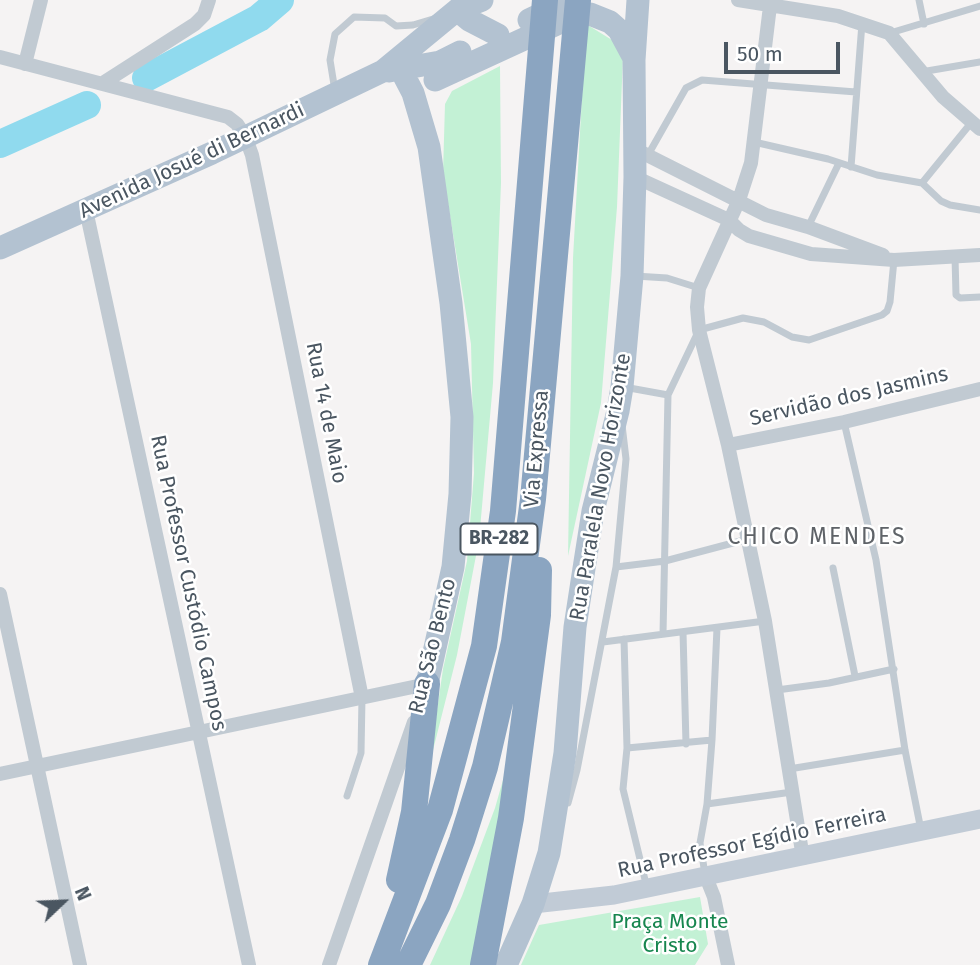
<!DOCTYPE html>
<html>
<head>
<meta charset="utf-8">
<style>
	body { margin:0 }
	#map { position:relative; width:980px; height:965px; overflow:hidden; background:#f5f3f3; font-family:"Fira Sans",sans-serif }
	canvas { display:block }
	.north { position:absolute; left:28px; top:867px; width:70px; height:70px; -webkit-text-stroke:5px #fff; paint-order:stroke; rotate:67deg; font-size:19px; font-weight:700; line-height:28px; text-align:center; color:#4a5661 }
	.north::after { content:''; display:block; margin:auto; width:24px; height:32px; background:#4a5661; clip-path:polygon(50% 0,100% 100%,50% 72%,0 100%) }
	.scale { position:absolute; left:724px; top:42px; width:116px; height:32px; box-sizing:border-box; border:4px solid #4a5661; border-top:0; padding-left:9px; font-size:21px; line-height:24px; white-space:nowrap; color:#4a5661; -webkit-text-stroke:5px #fff; paint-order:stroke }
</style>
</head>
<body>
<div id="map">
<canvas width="980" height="965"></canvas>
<div class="north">N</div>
<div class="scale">50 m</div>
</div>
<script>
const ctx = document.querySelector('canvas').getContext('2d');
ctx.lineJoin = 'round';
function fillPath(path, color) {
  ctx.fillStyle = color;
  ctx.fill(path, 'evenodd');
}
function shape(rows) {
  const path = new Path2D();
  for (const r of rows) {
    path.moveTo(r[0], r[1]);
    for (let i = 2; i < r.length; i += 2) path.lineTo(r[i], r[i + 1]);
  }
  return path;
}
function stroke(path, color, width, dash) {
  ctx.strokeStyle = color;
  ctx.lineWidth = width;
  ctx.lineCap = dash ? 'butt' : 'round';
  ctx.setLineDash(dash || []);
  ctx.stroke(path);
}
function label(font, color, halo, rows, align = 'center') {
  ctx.font = font + ' "Fira Sans",sans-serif';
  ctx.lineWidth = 5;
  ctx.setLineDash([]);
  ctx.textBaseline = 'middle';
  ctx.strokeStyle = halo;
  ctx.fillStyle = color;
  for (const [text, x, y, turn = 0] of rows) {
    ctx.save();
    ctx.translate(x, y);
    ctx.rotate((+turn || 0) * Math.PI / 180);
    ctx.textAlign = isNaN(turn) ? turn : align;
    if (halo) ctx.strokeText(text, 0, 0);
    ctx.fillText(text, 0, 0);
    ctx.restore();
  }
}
fillPath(shape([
	[586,24,612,40,623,56,617,207,601,403,568,556,573,258],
	[500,66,501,183,493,383,479,540,457,655,429,766,443,669,467,561,474,473,471,344,443,173,445,104,452,91],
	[507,766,475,965,430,965,462,896,495,808],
	[700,897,708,944,695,965,521,965,539,925]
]), '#c3f1d5');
stroke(shape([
	[146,78,259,18,280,0],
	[0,144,87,105]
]), '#90daee', 28);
stroke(shape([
	[919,0,924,24],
	[890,33,980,6],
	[921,72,980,62],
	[335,91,330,60,335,34,354,17,385,18,396,26,413,25,433,19],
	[754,142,828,159,877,175,922,183,941,201,950,205,980,210],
	[648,155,686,88,702,80,856,92],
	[851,167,862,23],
	[922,183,971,123],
	[808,227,839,163],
	[955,257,956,295,960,298,980,297],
	[635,276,667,278,699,288],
	[624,387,668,395],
	[844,422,876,560,905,750,921,830],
	[616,567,665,561,748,539],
	[833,568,855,676],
	[683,632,686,744],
	[663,634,668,395,699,330,743,318,764,322,792,337,809,340,882,315,887,311,890,302,894,260],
	[624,639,627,748,623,789,647,888],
	[603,642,765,621],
	[777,690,829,683,894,669],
	[627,748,712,740],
	[789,769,905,750],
	[347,796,361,753,362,698],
	[568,803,577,770,616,567,626,459,622,425],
	[707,804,792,792],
	[705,874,700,843,707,804,712,740,717,628]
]), '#c1cad2', 7);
stroke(shape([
	[738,0,838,16,889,33,943,97,980,129],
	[770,6,751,163,739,200,699,288,697,307,699,330,728,445,765,621,803,858],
	[0,57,228,117,237,124,245,136,252,155,362,698],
	[25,64,41,0],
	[103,83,195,24,204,15,209,0],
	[635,149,766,215,808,227,883,255],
	[635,177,729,220,739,230,749,236,811,254,894,260,980,255],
	[86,210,249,965],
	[728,445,844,422,980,389],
	[0,594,80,965],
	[0,774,427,684],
	[706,877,714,897,728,965],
	[329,965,414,722]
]), '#c1cad2', 14);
stroke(shape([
	[533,904,614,895,980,819]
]), '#c1cbd6', 19);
stroke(shape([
	[457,10,469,20,498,35],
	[529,20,571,0],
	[401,70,413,93,429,147,451,303,462,417,460,494,453,567,427,684],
	[389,71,440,62,460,52],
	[435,80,574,16,590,14,610,22,619,30,634,58],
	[0,248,212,153,383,71,457,10,482,0],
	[506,965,533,904,549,853,565,753,575,627,585,562,593,511,618,411,622,387,632,276,635,177,634,60,638,0]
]), '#b3c2d1', 23);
stroke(shape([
	[399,880,414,812,427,684],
	[381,965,440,810,484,646,503,511,545,0],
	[408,965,438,904,462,840,485,767,514,642,533,499,578,0],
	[483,965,511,818,538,615,539,570]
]), '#8ba5c1', 26);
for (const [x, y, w] of [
	[499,539,77]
]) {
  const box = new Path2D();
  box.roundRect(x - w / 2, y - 15.5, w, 31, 5);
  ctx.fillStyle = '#fff';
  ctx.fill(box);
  stroke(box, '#4a5661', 2);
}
label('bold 19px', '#4a5661', null, [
	["BR-282",499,539]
]);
label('21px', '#4a5661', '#fff', [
	["Avenida Josué di Bernardi",192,161,-25],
	["Servidão dos Jasmins",849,397,-13],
	["Rua 14 de Maio",326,413,79],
	["Via Expressa",537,449,-85],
	["Rua Paralela Novo Horizonte",601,487,-80],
	["Rua Professor Custódio Campos",188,583,78],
	["Rua São Bento",433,646,-76],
	["Rua Professor Egídio Ferreira",752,843,-12]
]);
label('21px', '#17864f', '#fff', [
	["Praça Monte",670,922],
	["Cristo",670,946]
]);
ctx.letterSpacing = '2px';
label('23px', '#5f6368', '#fff', [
	["CHICO MENDES",817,538]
]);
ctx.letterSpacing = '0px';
</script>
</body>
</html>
